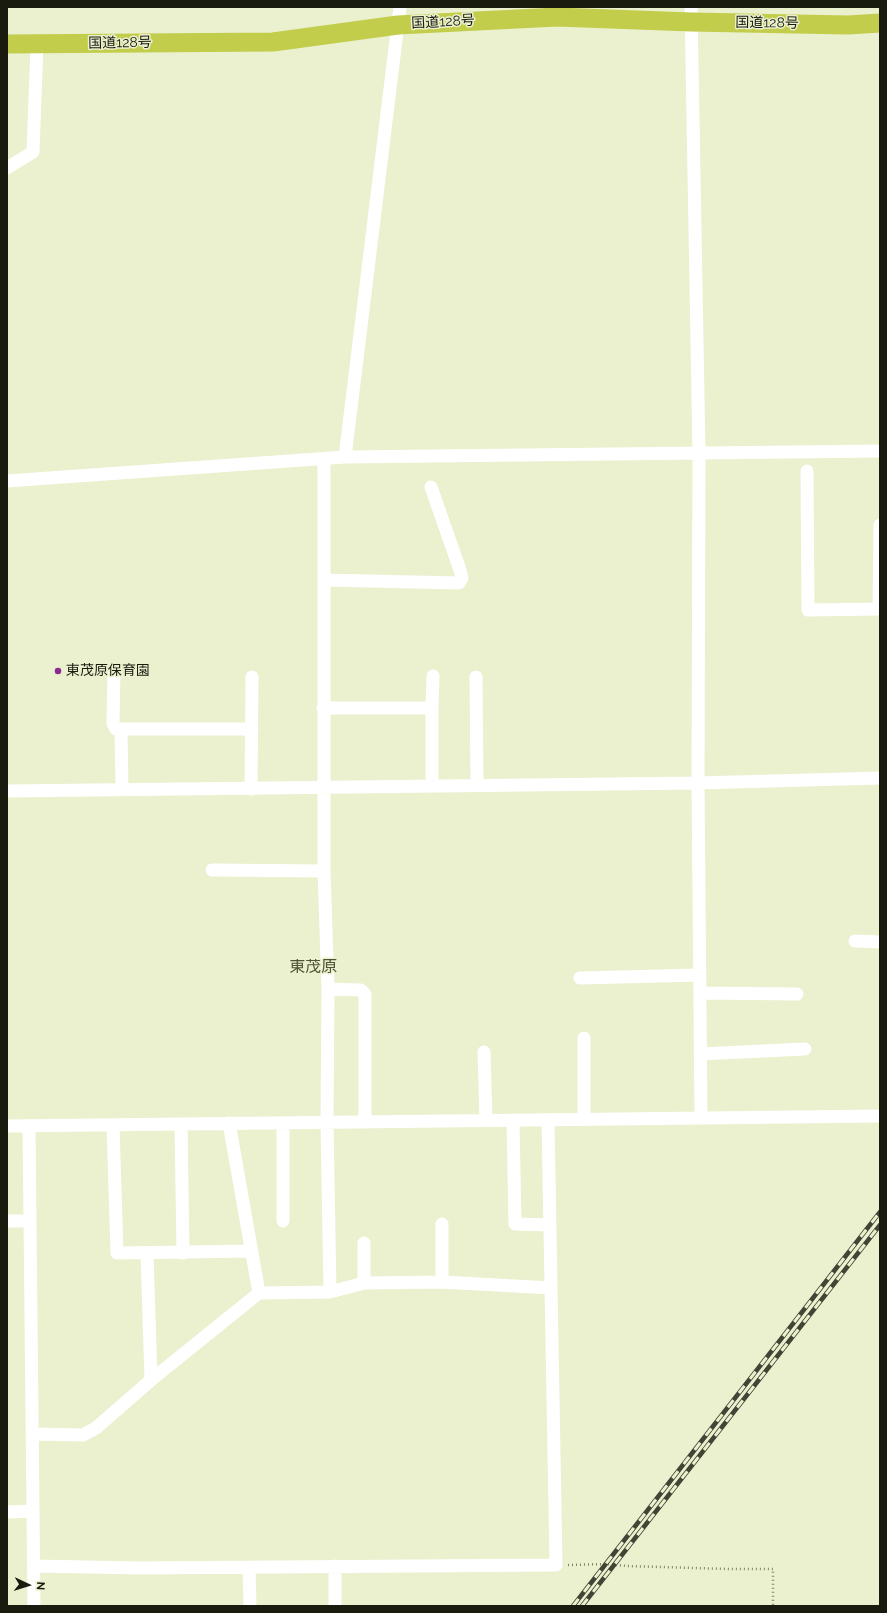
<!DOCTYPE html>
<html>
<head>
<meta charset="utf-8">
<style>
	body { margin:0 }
	#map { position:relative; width:887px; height:1613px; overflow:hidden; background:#ebf0ce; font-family:Raleway,sans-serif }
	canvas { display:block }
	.frame { position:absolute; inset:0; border:8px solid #191b0f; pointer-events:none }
	.north { position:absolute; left:8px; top:1565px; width:40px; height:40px; -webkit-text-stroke:3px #ebf0ce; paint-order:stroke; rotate:94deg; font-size:11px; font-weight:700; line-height:16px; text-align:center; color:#191b0f }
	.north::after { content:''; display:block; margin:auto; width:14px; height:18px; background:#191b0f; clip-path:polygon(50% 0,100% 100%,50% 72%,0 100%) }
</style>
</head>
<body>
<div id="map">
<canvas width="887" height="1613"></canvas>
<div class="frame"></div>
<div class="north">N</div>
</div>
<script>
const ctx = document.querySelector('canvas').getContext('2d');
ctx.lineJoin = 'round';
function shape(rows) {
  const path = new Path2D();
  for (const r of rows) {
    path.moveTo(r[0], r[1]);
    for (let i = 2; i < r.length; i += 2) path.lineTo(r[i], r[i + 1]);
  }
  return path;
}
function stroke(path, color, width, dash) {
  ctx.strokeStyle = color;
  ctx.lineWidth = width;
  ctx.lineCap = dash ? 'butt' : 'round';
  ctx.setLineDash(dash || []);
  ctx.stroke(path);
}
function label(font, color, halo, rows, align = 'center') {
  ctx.font = font + ' Raleway,"Noto Sans JP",sans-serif';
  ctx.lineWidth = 3;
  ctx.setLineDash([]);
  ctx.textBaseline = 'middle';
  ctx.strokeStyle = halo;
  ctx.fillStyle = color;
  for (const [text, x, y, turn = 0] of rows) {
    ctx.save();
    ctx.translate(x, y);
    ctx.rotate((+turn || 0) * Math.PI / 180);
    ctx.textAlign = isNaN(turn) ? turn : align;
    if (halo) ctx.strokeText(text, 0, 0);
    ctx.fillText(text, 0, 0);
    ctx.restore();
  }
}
stroke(shape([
	[568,1565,606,1564,627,1566,729,1569,773,1569,773,1606]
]), '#7f826c', 2.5, [1, 3]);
stroke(shape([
	[691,7,699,453,698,783,701,1118],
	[7,168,33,152,37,44],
	[345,457,400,7],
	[324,459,324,871,328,989,327,1122,330,1292],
	[807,471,808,610,880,609],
	[7,481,345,457,880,451],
	[324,580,459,583,462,578,460,570,431,487],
	[879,609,880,525],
	[114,672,113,724,116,729,252,729],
	[476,677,477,786],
	[323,708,432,708],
	[121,729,122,789],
	[432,785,432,708,433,676],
	[251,789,252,677],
	[7,791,698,783,880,778],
	[212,870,324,871],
	[855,941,880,942],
	[580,978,700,975],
	[328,989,361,990,365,994,365,1122],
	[701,993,797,994],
	[584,1038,584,1119],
	[484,1052,486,1120],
	[700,1054,805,1049],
	[513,1120,515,1224,549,1225],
	[229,1123,259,1293],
	[181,1124,183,1253],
	[113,1125,117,1253,251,1251],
	[7,1126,880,1116],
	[29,1126,34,1606],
	[7,1221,30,1221],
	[283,1221,283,1123],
	[442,1224,442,1282],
	[364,1243,364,1283],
	[147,1254,151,1380],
	[32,1434,83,1435,96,1428,151,1380,259,1293,330,1292,364,1283,442,1282,551,1288],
	[7,1512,33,1511],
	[34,1566,139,1568,556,1565,548,1120],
	[249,1568,250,1606],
	[335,1606,335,1566]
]), '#fff', 13);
stroke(shape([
	[7,44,273,42,398,25,557,17,691,22,848,25,880,23]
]), '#c2cd4b', 19);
const rail = shape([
	[573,1606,880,1212],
	[582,1606,880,1225]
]);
stroke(rail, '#424535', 4.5);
stroke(rail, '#ebf0ce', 3, [9]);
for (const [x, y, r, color] of [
	[58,671,4,"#892a93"]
]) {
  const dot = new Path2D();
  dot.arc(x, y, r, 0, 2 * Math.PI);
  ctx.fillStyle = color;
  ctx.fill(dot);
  stroke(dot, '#ebf0ce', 1.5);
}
label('14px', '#191b0f', '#ebf0ce', [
	["国道128号",443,22,-3],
	["国道128号",767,23,1],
	["国道128号",120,43,-1]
]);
label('14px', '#191b0f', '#ebf0ce', [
	["東茂原保育園",66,671]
], 'left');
label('16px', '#505437', '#ebf0ce', [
	["東茂原",313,967]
]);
</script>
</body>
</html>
